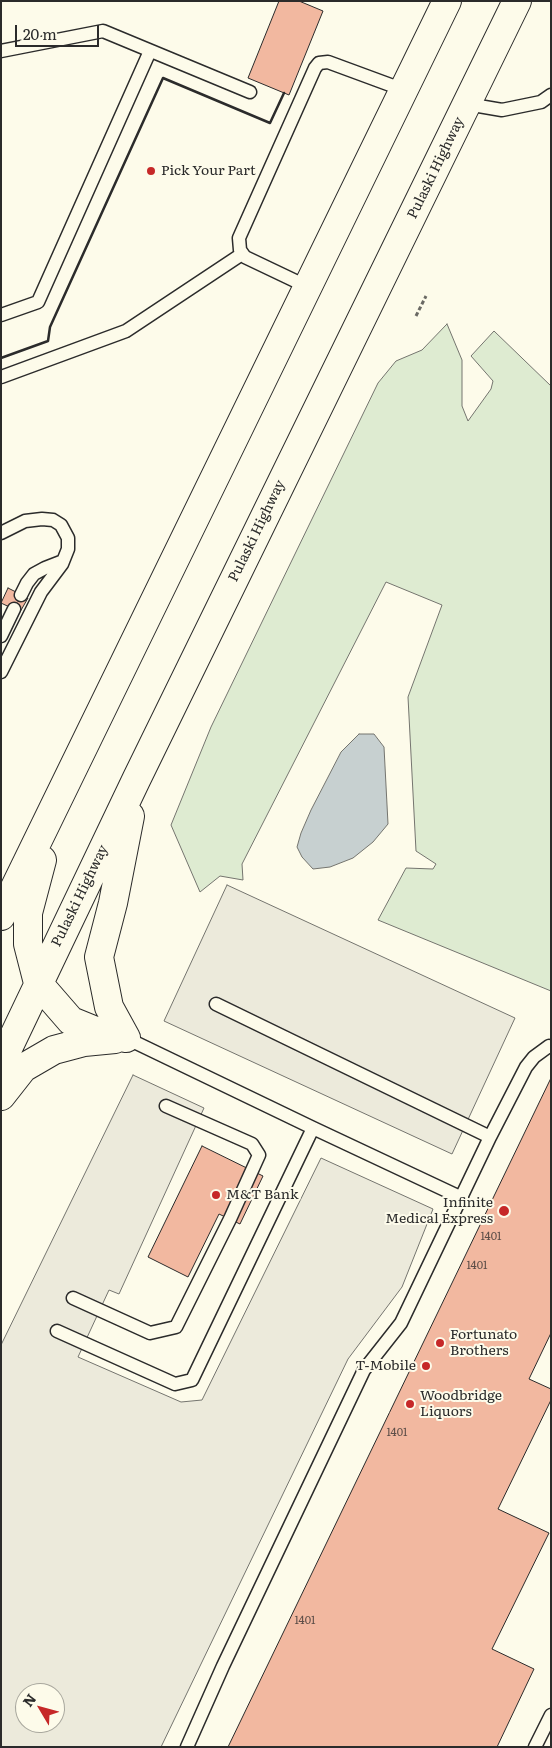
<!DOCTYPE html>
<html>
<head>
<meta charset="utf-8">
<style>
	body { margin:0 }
	#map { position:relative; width:552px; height:1748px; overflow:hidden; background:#fdfbea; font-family:Literata,serif }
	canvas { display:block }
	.frame { position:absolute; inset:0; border:2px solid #2b2b2b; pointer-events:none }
	.north { position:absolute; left:15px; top:1683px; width:50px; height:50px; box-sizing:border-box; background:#fdfbea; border:1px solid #a9a89e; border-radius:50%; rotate:307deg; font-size:14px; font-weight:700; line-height:20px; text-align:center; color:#2b2b2b }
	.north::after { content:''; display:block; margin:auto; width:18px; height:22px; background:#c62828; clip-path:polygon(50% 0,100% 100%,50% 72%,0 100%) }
	.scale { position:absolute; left:15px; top:25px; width:84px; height:22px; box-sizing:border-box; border:2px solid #2b2b2b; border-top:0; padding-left:6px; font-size:15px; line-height:18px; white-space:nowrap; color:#2b2b2b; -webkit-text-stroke:4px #fdfbea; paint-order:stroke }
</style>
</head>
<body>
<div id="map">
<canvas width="552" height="1748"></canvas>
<div class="frame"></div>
<div class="north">N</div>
<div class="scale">20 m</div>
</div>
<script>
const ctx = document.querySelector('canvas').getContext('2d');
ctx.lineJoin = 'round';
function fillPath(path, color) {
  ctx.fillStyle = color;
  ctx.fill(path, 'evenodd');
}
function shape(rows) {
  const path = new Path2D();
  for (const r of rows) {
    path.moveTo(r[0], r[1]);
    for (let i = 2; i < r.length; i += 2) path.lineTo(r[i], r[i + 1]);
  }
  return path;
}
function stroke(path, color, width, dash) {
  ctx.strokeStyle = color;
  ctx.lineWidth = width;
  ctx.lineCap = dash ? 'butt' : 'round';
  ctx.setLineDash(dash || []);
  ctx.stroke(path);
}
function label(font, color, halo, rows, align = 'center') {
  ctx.font = font + ' Literata,serif';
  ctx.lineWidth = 4;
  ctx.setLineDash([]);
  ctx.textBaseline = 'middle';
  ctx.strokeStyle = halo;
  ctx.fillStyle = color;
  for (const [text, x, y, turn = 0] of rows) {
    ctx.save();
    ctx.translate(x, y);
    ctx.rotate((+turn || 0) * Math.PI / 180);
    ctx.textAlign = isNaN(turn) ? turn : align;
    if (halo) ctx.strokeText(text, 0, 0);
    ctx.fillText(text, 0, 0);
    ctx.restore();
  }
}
const green = shape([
	[447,324,462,360,462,406,468,421,491,389,493,381,471,356,494,331,551,386,551,991,378,920,406,868,433,869,436,864,416,851,408,697,442,605,386,582,242,864,243,880,220,876,200,892,171,825,211,727,378,383,396,361,422,350,447,324]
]);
fillPath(green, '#deebd1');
stroke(green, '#74746e', 1);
const parking = shape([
	[227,885,515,1018,452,1154,164,1021,227,885],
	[133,1075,204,1108,119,1294,109,1290,78,1357,181,1402,202,1400,321,1158,433,1209,402,1287,348,1359,161,1747,1,1747,1,1345,133,1075],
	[25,1693,55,1693,55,1723,25,1723,25,1693]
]);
fillPath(parking, '#eceadb');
stroke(parking, '#74746e', 1);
const water = shape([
	[359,734,374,734,384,747,388,824,373,842,353,858,330,867,313,869,302,857,297,847,301,833,311,810,341,752,359,734]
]);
fillPath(water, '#c7d0d0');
stroke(water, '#74746e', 1);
const building = shape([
	[279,1,299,1,323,11,289,95,248,78,279,1],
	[8,588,28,598,20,612,1,603,8,588],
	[551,1078,551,1333,529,1379,551,1389,551,1400,498,1509,549,1533,492,1649,534,1669,497,1747,228,1747,551,1078],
	[202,1146,263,1176,240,1224,219,1214,188,1277,148,1257,202,1146]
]);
fillPath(building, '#f2b8a0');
stroke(building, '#2b2b2b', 1);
const lane = shape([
	[1,51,103,31,250,92],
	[467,104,502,110,541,102,551,95],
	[308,287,245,257,240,250,239,238,315,68,319,63,328,62,404,90],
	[1,315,38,302,150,51],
	[1,377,126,331,242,254],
	[1,533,25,521,42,519,53,520,61,525,68,538,68,549,62,564,41,592,1,672],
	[21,595,27,583,34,574,45,568,63,561],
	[1,636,14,609],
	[216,1004,490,1137],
	[126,1038,313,1128,462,1198],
	[73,1298,150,1333,176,1327,230,1219,259,1155,252,1144,166,1106],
	[57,1331,175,1384,192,1380,313,1128],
	[187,1747,223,1666,364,1370,401,1323,490,1137,526,1067,534,1057,549,1046,551,1047],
	[535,1747,551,1715]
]);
const highway = shape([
	[42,860,28,913,28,944,38,983,71,1021,98,1032,126,1038],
	[1,916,447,1],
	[126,1038,109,1007,99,957,113,903,130,816],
	[1,1063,137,778,517,1],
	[1,1096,23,1068,54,1050,84,1042,115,1039]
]);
stroke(lane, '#2b2b2b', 15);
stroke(highway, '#2b2b2b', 30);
stroke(shape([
	[416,316,426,296]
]), '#6a6964', 3, [4, 2.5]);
stroke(lane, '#fdfbea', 12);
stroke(highway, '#fdfbea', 28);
stroke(shape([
	[1,358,48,341,50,327,163,78,270,123,284,93]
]), '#2b2b2b', 2.5);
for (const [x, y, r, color] of [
	[151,171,5,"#c62828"],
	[216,1195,5,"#c62828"],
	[504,1211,6,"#c62828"],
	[440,1343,5,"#c62828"],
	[426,1366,5,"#c62828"],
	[410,1404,5,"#c62828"]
]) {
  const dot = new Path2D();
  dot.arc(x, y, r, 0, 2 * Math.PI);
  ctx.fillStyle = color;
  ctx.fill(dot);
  stroke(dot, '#fdfbea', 2);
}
label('11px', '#5d4e48', null, [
	["1401",491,1237],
	["1401",477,1266],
	["1401",397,1433],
	["1401",305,1621]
]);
label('14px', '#2b2b2b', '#fdfbea', [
	["Pulaski Highway",436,168,-64],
	["Pulaski Highway",257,531,-64],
	["Pulaski Highway",80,896,-64]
]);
label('14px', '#2b2b2b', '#fdfbea', [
	["Pick Your Part",161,171],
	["M&T Bank",226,1195],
	["Infinite",493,1203,"right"],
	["Medical Express",493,1219,"right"],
	["Fortunato",450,1335],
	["Brothers",450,1351],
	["T-Mobile",416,1366,"right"],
	["Woodbridge",420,1396],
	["Liquors",420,1412]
], 'left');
</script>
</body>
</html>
